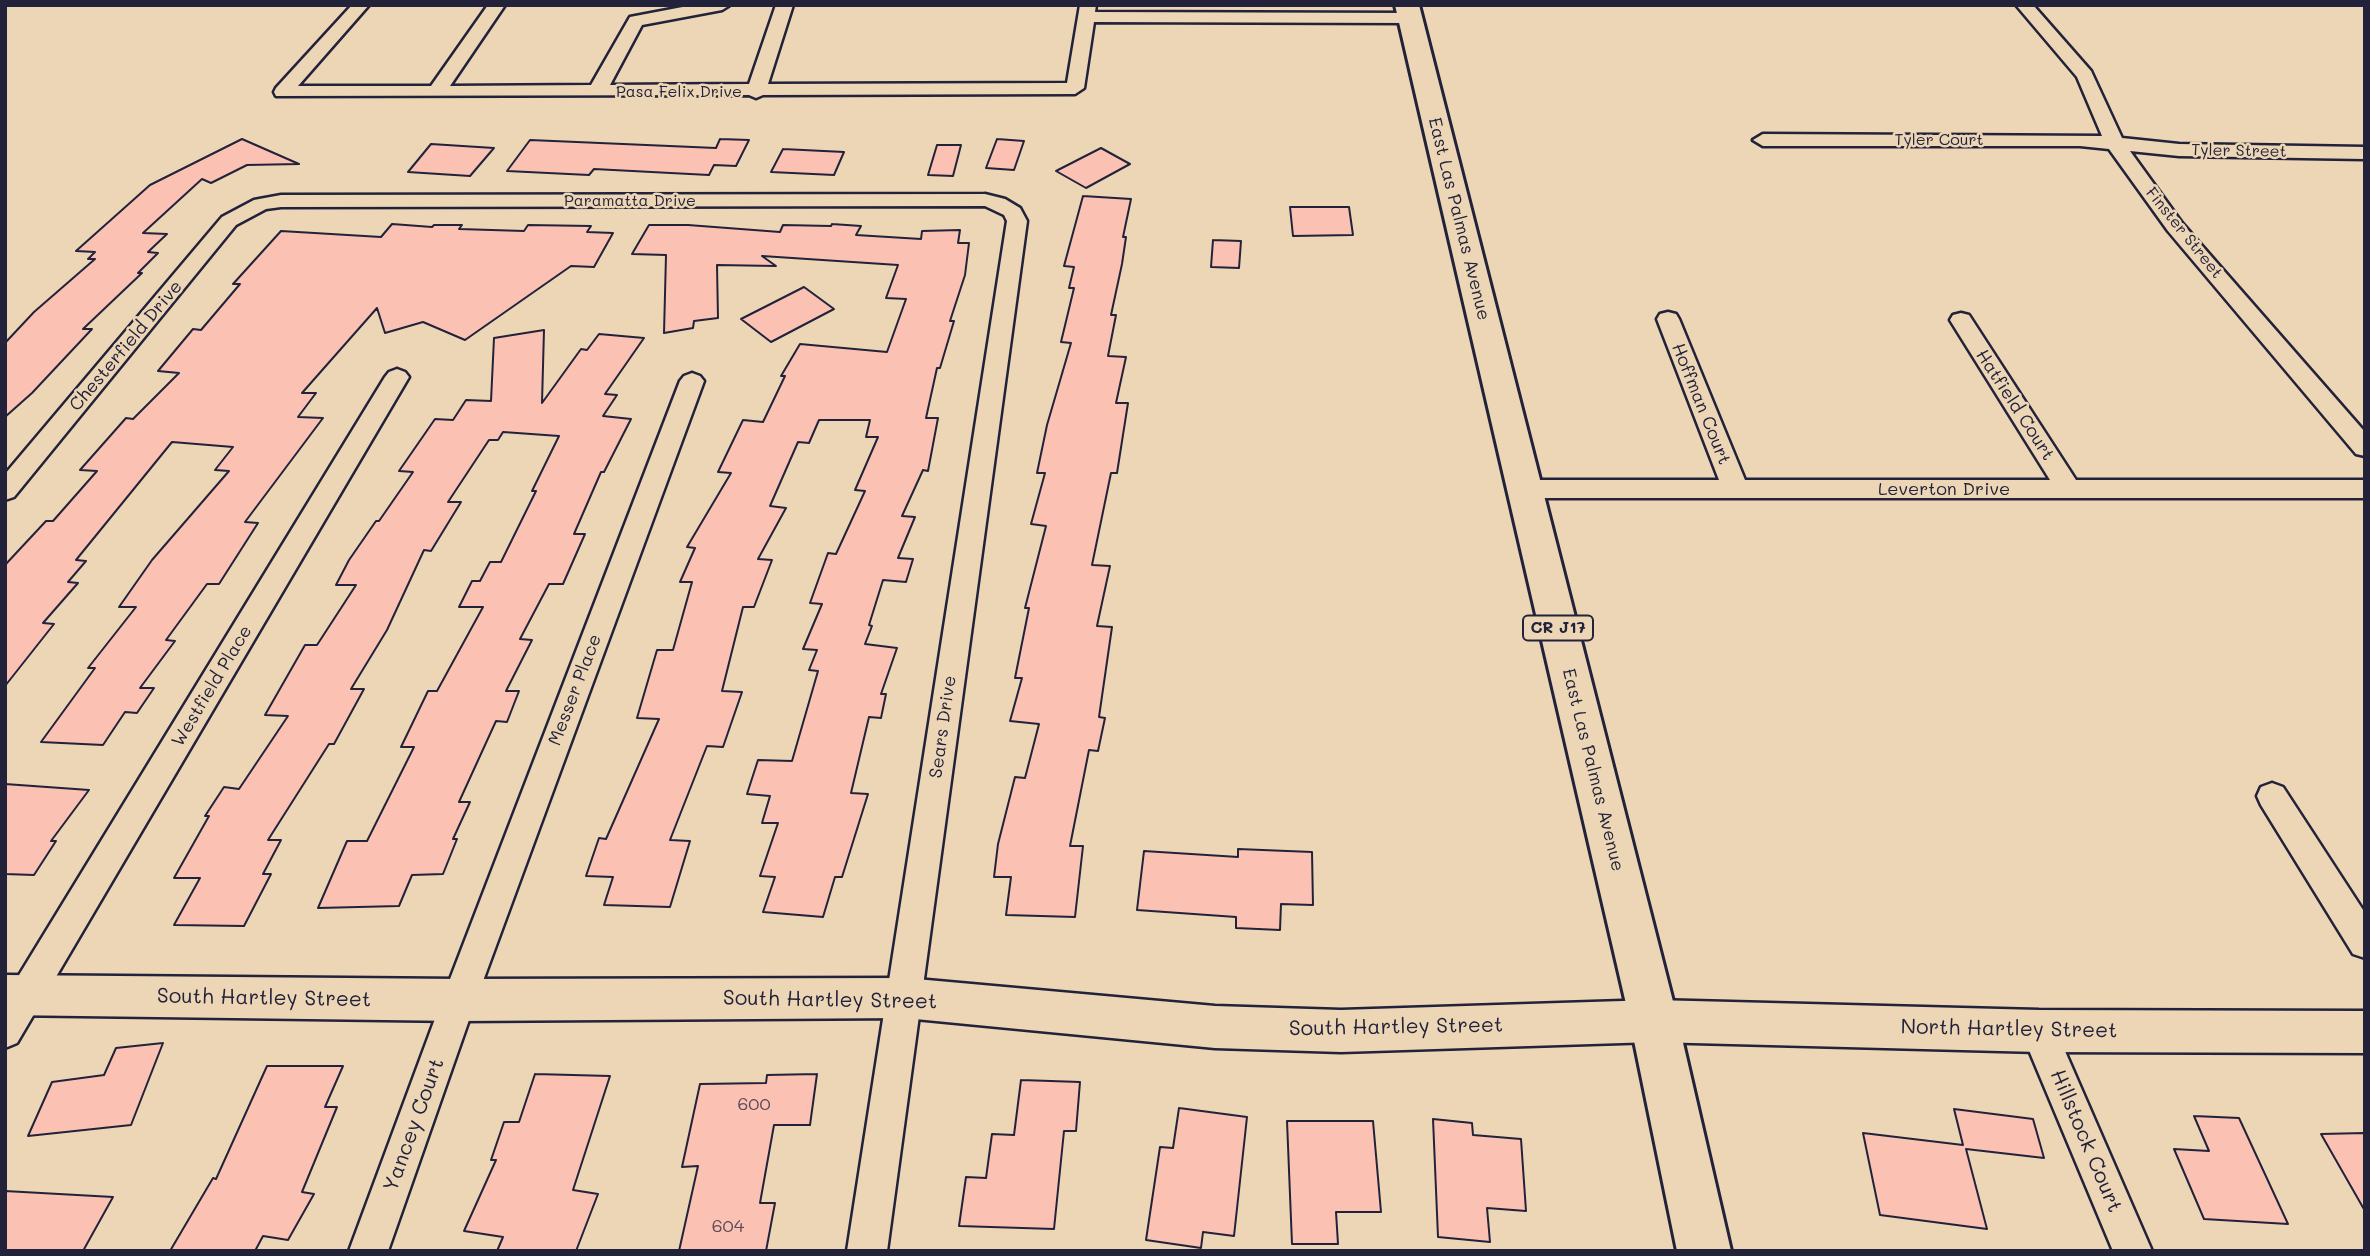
<!DOCTYPE html>
<html>
<head>
<meta charset="utf-8">
<style>
	body { margin:0 }
	#map { position:relative; width:2370px; height:1256px; overflow:hidden; background:#edd6b5; font-family:Mali,sans-serif }
	canvas { display:block }
	.frame { position:absolute; inset:0; border:7px solid #22223b; pointer-events:none }
</style>
</head>
<body>
<div id="map">
<canvas width="2370" height="1256"></canvas>
<div class="frame"></div>
</div>
<script>
const ctx = document.querySelector('canvas').getContext('2d');
ctx.lineJoin = 'round';
function fillPath(path, color) {
  ctx.fillStyle = color;
  ctx.fill(path, 'evenodd');
}
function shape(rows) {
  const path = new Path2D();
  for (const r of rows) {
    path.moveTo(r[0], r[1]);
    for (let i = 2; i < r.length; i += 2) path.lineTo(r[i], r[i + 1]);
  }
  return path;
}
function stroke(path, color, width, dash) {
  ctx.strokeStyle = color;
  ctx.lineWidth = width;
  ctx.lineCap = dash ? 'butt' : 'round';
  ctx.setLineDash(dash || []);
  ctx.stroke(path);
}
function label(font, color, halo, rows, align = 'center') {
  ctx.font = font + ' Mali,sans-serif';
  ctx.lineWidth = 5;
  ctx.setLineDash([]);
  ctx.textBaseline = 'middle';
  ctx.strokeStyle = halo;
  ctx.fillStyle = color;
  for (const [text, x, y, turn = 0] of rows) {
    ctx.save();
    ctx.translate(x, y);
    ctx.rotate((+turn || 0) * Math.PI / 180);
    ctx.textAlign = isNaN(turn) ? turn : align;
    if (halo) ctx.strokeText(text, 0, 0);
    ctx.fillText(text, 0, 0);
    ctx.restore();
  }
}
const building = shape([
	[242,139,299,164,247,165,211,183,202,179,143,233,167,234,148,252,158,253,138,273,142,273,83,329,92,329,32,393,5,417,5,343,34,312,95,259,88,259,95,252,76,251,150,185,242,139],
	[720,139,749,140,736,166,714,165,709,175,594,169,589,175,507,171,530,140,716,148,720,139],
	[997,139,1024,141,1014,170,986,168,997,139],
	[431,144,494,148,470,176,408,172,431,144],
	[937,145,961,145,953,176,928,175,937,145],
	[1101,148,1130,164,1086,188,1056,171,1101,148],
	[783,149,844,152,834,175,771,172,783,149],
	[1083,196,1131,199,1123,237,1126,237,1122,264,1111,315,1116,315,1108,356,1126,357,1116,403,1128,403,1117,473,1111,473,1092,565,1110,566,1097,626,1112,627,1099,717,1105,718,1098,751,1089,750,1070,846,1083,846,1075,917,1006,915,1011,877,994,877,998,844,1015,777,1025,778,1039,724,1010,721,1022,678,1015,678,1029,608,1025,608,1046,526,1031,524,1045,473,1037,473,1047,425,1071,343,1061,342,1074,288,1069,288,1074,267,1064,266,1083,196],
	[1290,207,1349,207,1353,235,1293,236,1290,207],
	[392,224,432,227,434,225,462,225,459,229,524,231,528,225,591,226,587,232,613,233,594,267,571,266,465,340,423,322,385,333,377,308,302,393,316,393,298,417,323,418,245,522,258,523,219,584,207,584,166,640,175,641,140,688,154,688,137,713,125,712,103,745,41,742,95,668,88,668,136,607,119,607,152,560,229,471,215,470,233,447,172,442,76,560,86,561,68,582,78,583,43,623,54,624,5,686,5,565,46,521,53,521,97,471,80,470,126,418,133,419,179,373,158,371,193,329,201,330,240,284,233,284,281,231,381,237,392,224],
	[832,224,861,226,856,235,921,239,922,231,960,230,958,243,969,243,965,275,950,321,954,321,940,368,937,368,926,418,938,418,928,471,923,470,902,516,915,517,898,558,913,559,906,582,883,580,869,625,872,626,865,644,897,648,881,694,886,694,881,718,869,717,851,793,868,794,842,877,835,877,823,917,763,912,775,877,760,876,778,823,762,823,770,796,747,794,758,760,792,761,818,671,809,670,817,650,803,649,822,604,810,603,828,553,836,554,865,491,855,490,878,437,866,437,870,420,819,420,809,443,798,442,770,506,786,508,758,559,772,560,754,607,743,607,722,691,742,692,723,747,707,746,670,840,690,841,670,907,604,905,613,877,586,876,599,838,606,839,659,719,637,718,657,650,673,650,692,582,680,582,695,548,687,547,731,473,718,472,743,420,763,422,785,376,781,376,800,344,887,352,906,299,886,298,898,265,762,256,776,266,717,265,718,318,694,321,693,328,664,333,666,255,632,254,649,225,688,225,780,232,783,225,831,226,832,224],
	[1213,240,1241,241,1239,268,1211,267,1213,240],
	[804,287,834,309,771,342,741,319,804,287],
	[544,330,542,403,581,349,587,350,599,334,644,338,605,394,617,395,603,416,631,419,604,472,601,472,574,534,585,534,563,584,549,584,520,639,532,640,506,691,519,691,507,722,496,721,459,802,470,802,453,839,457,839,443,874,412,875,399,906,318,908,347,841,367,841,414,747,401,747,428,691,437,691,483,607,459,607,472,581,480,581,490,562,501,562,536,491,532,491,559,436,503,432,498,440,489,440,448,502,461,502,431,551,424,550,387,630,351,689,364,689,334,744,329,744,268,840,281,840,263,874,271,874,244,926,174,925,200,878,174,878,209,816,205,816,224,787,239,789,288,716,265,715,305,645,317,645,356,585,336,585,349,560,376,521,379,521,413,472,399,471,435,419,453,420,466,400,491,401,494,338,544,330],
	[5,784,89,790,51,841,56,841,34,875,5,874,5,784],
	[1238,849,1312,852,1313,905,1281,904,1280,930,1236,928,1236,917,1137,910,1144,851,1238,857,1238,849],
	[163,1043,131,1125,28,1136,52,1082,104,1075,116,1048,163,1043],
	[267,1066,343,1066,325,1107,337,1107,302,1192,314,1194,288,1240,263,1236,255,1251,170,1251,213,1178,216,1179,267,1066],
	[535,1074,610,1076,573,1190,598,1194,576,1251,497,1251,503,1237,464,1231,496,1160,491,1160,504,1122,519,1122,535,1074],
	[817,1074,810,1125,774,1125,760,1203,775,1203,766,1251,679,1251,698,1166,682,1167,700,1084,766,1083,767,1075,817,1074],
	[1021,1080,1080,1082,1076,1131,1064,1131,1054,1229,959,1226,966,1177,986,1178,992,1134,1014,1135,1021,1080],
	[1179,1108,1247,1117,1234,1236,1203,1232,1201,1248,1146,1240,1160,1147,1173,1148,1179,1108],
	[1954,1109,2033,1119,2044,1158,1966,1149,1987,1229,1880,1215,1863,1133,1963,1145,1954,1109],
	[2194,1116,2239,1118,2288,1224,2204,1219,2174,1149,2209,1151,2194,1116],
	[1433,1119,1472,1123,1473,1135,1521,1139,1526,1211,1487,1208,1490,1242,1438,1237,1433,1119],
	[1287,1121,1373,1121,1381,1212,1336,1212,1338,1244,1292,1244,1287,1121],
	[2365,1133,2365,1211,2321,1134,2365,1133],
	[5,1191,113,1197,83,1251,5,1251,5,1191]
]);
fillPath(building, '#fbc1b2');
stroke(building, '#22223b', 2);
const minor = shape([
	[352,5,369,5,298,86,431,86,488,5,505,5,450,86,591,85,630,17,693,5,730,5,722,10,642,25,610,85,749,84,776,5,793,5,768,84,1067,83,1080,5,1096,5,1095,12,1410,13,1419,18,1410,23,1094,22,1084,88,1075,94,763,95,756,98,749,95,276,96,274,92,276,88,352,5],
	[2016,5,2033,5,2091,71,2122,138,2179,144,2365,147,2365,159,2179,156,2130,151,2182,223,2365,432,2365,456,2356,454,2168,231,2109,149,2080,146,1763,146,1753,140,1763,134,2102,136,2077,77,2016,5],
	[985,194,1005,199,1020,208,1027,221,887,1251,847,1251,1007,221,1004,215,985,206,281,207,266,209,236,225,14,497,5,500,5,474,222,217,254,200,281,195,985,194],
	[1668,312,1676,314,1679,319,1745,480,2050,480,1950,320,1953,315,1961,313,1969,315,2076,480,2365,480,2365,498,1524,498,1515,495,1511,489,1515,483,1524,480,1719,480,1657,319,1660,314,1668,312],
	[397,369,405,372,409,377,17,1043,5,1048,5,998,385,377,389,372,397,369],
	[692,373,700,376,704,381,476,1000,388,1251,349,1251,442,1000,680,381,684,376,692,373],
	[2272,783,2283,787,2365,913,2365,958,2353,954,2261,805,2257,796,2261,787,2272,783],
	[2039,1014,2051,1019,2152,1251,2113,1251,2021,1031,2027,1019,2039,1014]
]);
const tertiary = shape([
	[5,975,459,979,905,978,1215,1006,1341,1010,1654,1000,2039,1010,2365,1011,2365,1053,2039,1052,1654,1042,1341,1052,1215,1048,905,1018,459,1021,5,1015,5,975]
]);
const primary = shape([
	[1395,5,1419,5,1678,1021,1731,1251,1677,1251,1630,1021,1395,5]
]);
stroke(minor, '#22223b', 5);
stroke(tertiary, '#22223b', 5);
stroke(primary, '#22223b', 6);
fillPath(minor, '#edd6b5');
fillPath(tertiary, '#edd6b5');
fillPath(primary, '#edd6b5');
label('16px', '#22223b', '#edd6b5', [
	["Pasa Felix Drive",679,92],
	["Tyler Court",1939,140],
	["Tyler Street",2239,151,1],
	["Paramatta Drive",630,201],
	["Finster Street",2184,233,51]
]);
for (const [x, y, w] of [
	[1558,628,70]
]) {
  const box = new Path2D();
  box.roundRect(x - w / 2, y - 12.5, w, 25, 5);
  ctx.fillStyle = '#edd6b5';
  ctx.fill(box);
  stroke(box, '#22223b', 2);
}
label('bold 16px', '#22223b', null, [
	["CR J17",1558,628]
]);
label('18px', '#22223b', '#edd6b5', [
	["East Las Palmas Avenue",1459,219,76],
	["Chesterfield Drive",126,346,-50],
	["Hoffman Court",1701,404,68],
	["Hatfield Court",2015,405,57],
	["Leverton Drive",1944,489],
	["Westfield Place",212,686,-59],
	["Messer Place",575,690,-69],
	["Sears Drive",943,727,-82],
	["East Las Palmas Avenue",1593,770,76]
]);
label('18px', '#584a59', null, [
	["600",754,1104],
	["604",728,1226]
]);
label('21px', '#22223b', '#edd6b5', [
	["South Hartley Street",264,998,1],
	["South Hartley Street",830,1000,1],
	["South Hartley Street",1396,1027,-1],
	["North Hartley Street",2009,1029,1],
	["Yancey Court",414,1125,-70],
	["Hillstock Court",2086,1141,67]
]);
</script>
</body>
</html>
